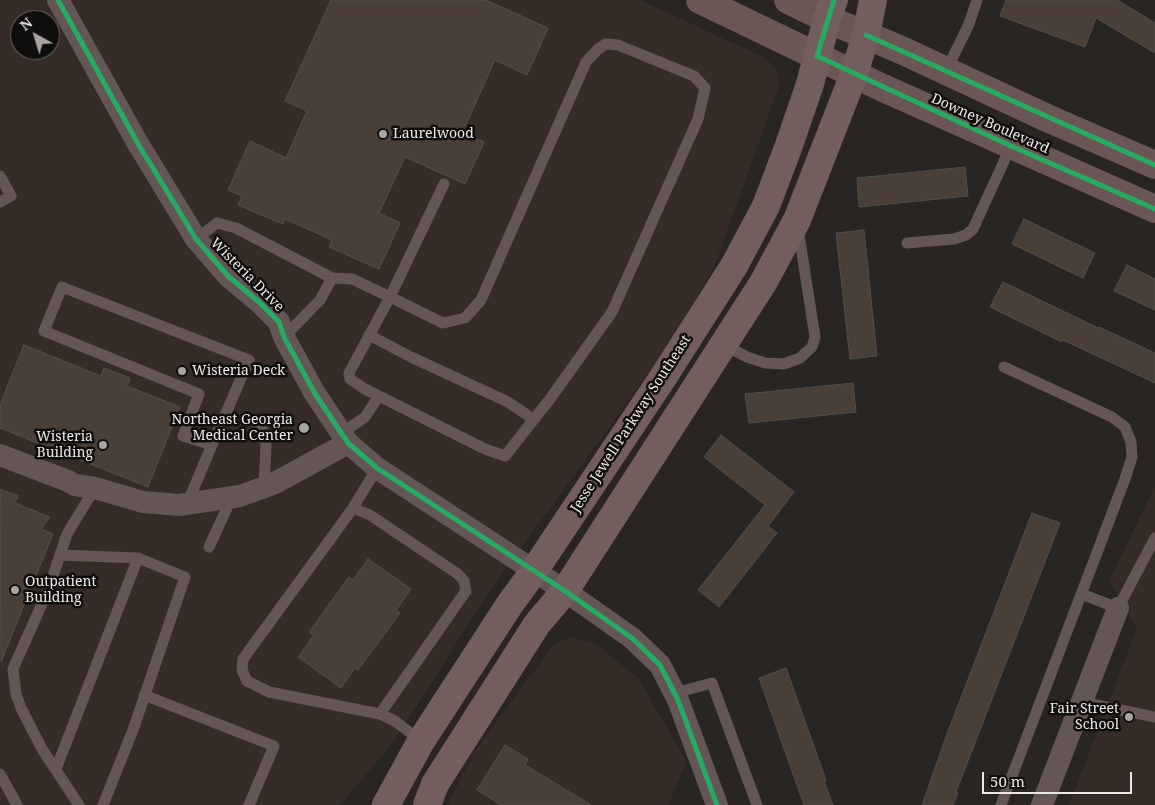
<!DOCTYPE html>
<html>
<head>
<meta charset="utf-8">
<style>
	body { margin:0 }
	#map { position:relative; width:1155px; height:805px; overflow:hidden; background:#282523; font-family:"Noto Serif",serif }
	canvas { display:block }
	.north { position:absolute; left:10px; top:10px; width:50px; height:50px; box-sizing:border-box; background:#100e0d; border:1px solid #686564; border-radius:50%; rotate:321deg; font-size:14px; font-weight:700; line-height:20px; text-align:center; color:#ebe8e6 }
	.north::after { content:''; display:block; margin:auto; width:18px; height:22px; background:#a7a4a2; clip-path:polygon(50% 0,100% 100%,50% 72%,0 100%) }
	.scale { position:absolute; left:982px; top:772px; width:150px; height:22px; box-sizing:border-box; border:2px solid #ebe8e6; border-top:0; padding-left:6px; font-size:15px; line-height:18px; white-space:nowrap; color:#ebe8e6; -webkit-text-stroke:4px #100e0d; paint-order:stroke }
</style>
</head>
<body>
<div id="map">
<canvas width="1155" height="805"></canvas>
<div class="north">N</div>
<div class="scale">50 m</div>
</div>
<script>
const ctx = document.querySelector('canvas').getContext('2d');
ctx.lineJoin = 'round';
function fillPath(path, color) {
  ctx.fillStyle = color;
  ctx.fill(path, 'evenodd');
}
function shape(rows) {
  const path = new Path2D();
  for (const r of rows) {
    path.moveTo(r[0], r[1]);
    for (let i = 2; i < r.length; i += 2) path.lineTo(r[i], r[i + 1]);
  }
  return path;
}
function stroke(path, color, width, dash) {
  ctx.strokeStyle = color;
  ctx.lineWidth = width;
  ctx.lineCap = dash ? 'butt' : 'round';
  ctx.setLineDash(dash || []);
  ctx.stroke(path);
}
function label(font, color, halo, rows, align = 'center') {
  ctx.font = font + ' "Noto Serif",serif';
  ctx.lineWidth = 5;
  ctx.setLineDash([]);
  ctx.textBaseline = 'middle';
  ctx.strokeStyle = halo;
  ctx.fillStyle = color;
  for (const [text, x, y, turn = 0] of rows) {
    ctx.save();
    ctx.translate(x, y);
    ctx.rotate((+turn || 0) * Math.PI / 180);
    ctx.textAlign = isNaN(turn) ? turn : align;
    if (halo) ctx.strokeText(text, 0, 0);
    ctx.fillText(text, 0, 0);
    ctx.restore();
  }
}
fillPath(shape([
	[0,0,640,0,761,56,776,67,779,86,715,265,670,344,491,589,393,743,340,805,0,805],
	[20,20,50,20,50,50,20,50],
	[1155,487,1155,805,1069,805,1137,628,1109,580],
	[571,637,596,644,639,679,686,761,669,805,448,805,474,752,554,644]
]), '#362c27');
const building = shape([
	[331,0,486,0,548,28,527,75,495,60,462,133,484,142,465,184,405,157,379,213,400,223,379,269,329,247,332,240,285,219,283,224,238,205,242,196,228,190,250,141,286,158,307,111,285,101,331,0],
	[1006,0,1117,0,1155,23,1155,53,1096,18,1085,47,1000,16,1006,0],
	[965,167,968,196,859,207,857,178,965,167],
	[1024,219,1095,253,1083,278,1012,244,1024,219],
	[864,230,877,356,850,359,836,233,864,230],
	[1127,265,1155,279,1155,310,1114,291,1127,265],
	[1003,282,1098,328,1099,327,1155,353,1155,383,1063,340,1062,342,990,307,1003,282],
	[24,345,101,376,104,368,130,378,127,386,180,407,148,487,0,428,0,405,24,345],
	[853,383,856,412,749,423,745,394,853,383],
	[721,435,794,492,768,526,777,533,719,607,698,590,765,505,704,457,721,435],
	[0,489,18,496,15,503,50,517,41,529,53,534,1,662,0,489],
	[1032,513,1060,523,956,792,958,793,953,805,922,805,947,734,1032,513],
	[368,559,411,589,396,610,400,613,358,670,355,668,341,688,298,657,314,635,309,632,349,577,353,580,368,559],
	[786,668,826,780,824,781,833,805,804,805,759,678,786,668],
	[505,745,528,759,525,765,591,805,501,805,477,790,505,745]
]);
fillPath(building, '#493f37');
stroke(building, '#504f4d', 1);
stroke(shape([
	[946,71,969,24,977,0],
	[0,176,11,196,0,202],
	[196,239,217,223,236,228,332,278],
	[907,243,954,239,966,235,973,229,1011,146],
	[369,335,411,357,508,402,533,419],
	[284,337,320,300,332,278,352,279,390,297,443,323,465,318,481,300,586,62,598,49,606,44,618,45,694,76,705,88,698,119,612,312,550,399,505,456,485,449,365,389,350,379,349,373,390,297,444,184],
	[724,345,747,357,765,363,784,364,800,358,812,347,815,337,798,228],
	[255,421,262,427,266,446,264,487],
	[342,433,365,417,379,396],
	[377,468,353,508,243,659,242,670,247,681,269,692,380,714,395,721,421,741],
	[187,504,212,445,249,360,62,287,44,331,199,394,183,436,212,445],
	[353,508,370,515,458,574,464,581,466,591,380,714],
	[209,547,232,497],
	[1081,594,1118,608,1155,538],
	[675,693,712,683,757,805],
	[144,695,274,746,249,805],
	[1082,702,1155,717],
	[56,769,138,558,60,555],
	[0,774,17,805],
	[79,805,42,749,21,708,16,694,13,669,49,588,67,534,95,488],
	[103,805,133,730,185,577,138,558],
	[1001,805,1125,479,1132,457,1131,442,1125,427,1112,417,1004,367]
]), '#655656', 11);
stroke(shape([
	[58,0,137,142,196,239,228,276,259,302,279,322,284,337,314,392,348,443,377,468,565,591,632,638,660,665,678,700,717,805],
	[0,455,68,481,75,485,95,488,143,502,179,505,240,496,273,484,348,443],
	[1042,805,1118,608]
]), '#655656', 22);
stroke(shape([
	[700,0,883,88,1155,209],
	[788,0,827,19,899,49,1047,118,1155,165]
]), '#6b5656', 28);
stroke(shape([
	[386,805,421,741,510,604,534,571,664,376,734,266,766,206,788,148,810,84,827,19,834,0],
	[427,805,435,784,537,624,565,591,763,283,797,220,854,74,866,35,873,0]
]), '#745d5d', 28);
stroke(shape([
	[58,0,137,142,196,239,228,276,259,302,279,322,284,337,314,392,348,443,377,468,565,591,632,638,660,665,678,700,717,805],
	[834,0,817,56,1011,146,1155,209],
	[866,35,1155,165]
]), '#26ab63', 5);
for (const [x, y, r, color] of [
	[383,134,5,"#a7a4a2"],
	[182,371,5,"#a7a4a2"],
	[304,428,6,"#a7a4a2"],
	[103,445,5,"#a7a4a2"],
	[15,590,5,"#a7a4a2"],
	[1129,717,5,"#a7a4a2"]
]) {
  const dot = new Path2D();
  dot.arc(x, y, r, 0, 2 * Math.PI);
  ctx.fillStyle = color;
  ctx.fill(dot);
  stroke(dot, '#100e0d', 2);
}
label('14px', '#ebe8e6', '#100e0d', [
	["Downey Boulevard",990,124,24],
	["Wisteria Drive",247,275,45],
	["Jesse Jewell Parkway Southeast",631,424,-57]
]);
label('14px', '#ebe8e6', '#100e0d', [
	["Laurelwood",393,134],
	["Wisteria Deck",192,371],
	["Northeast Georgia",293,420,"right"],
	["Medical Center",293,436,"right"],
	["Wisteria",93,437,"right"],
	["Building",93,453,"right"],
	["Outpatient",25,582],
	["Building",25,598],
	["Fair Street",1119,709,"right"],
	["School",1119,725,"right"]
], 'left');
</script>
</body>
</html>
